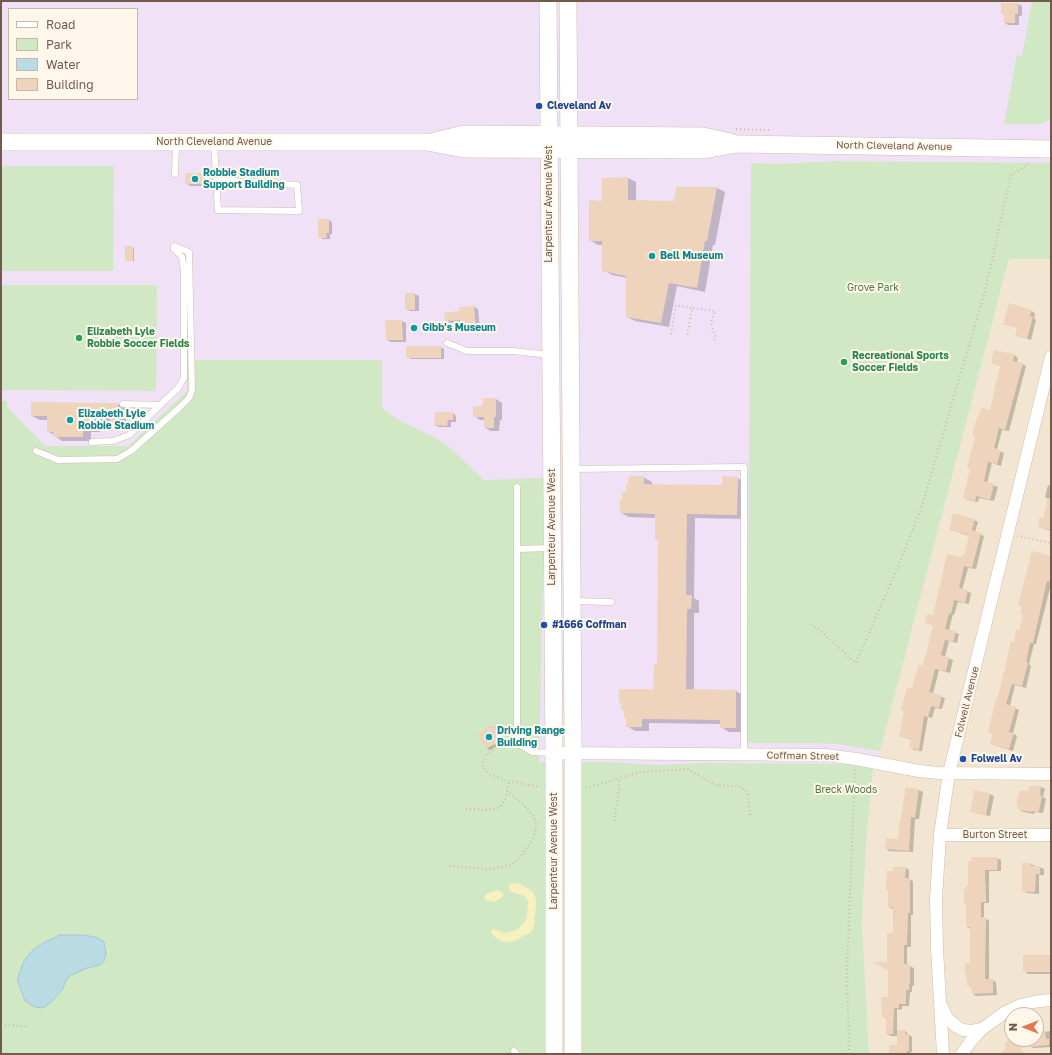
<!DOCTYPE html>
<html>
<head>
<meta charset="utf-8">
<style>
	body { margin:0 }
	#map { position:relative; width:1052px; height:1055px; overflow:hidden; background:#fbf3e4; font-family:"Golos Text",sans-serif }
	canvas { display:block }
	.frame { position:absolute; inset:0; border:2px solid #725b4b; pointer-events:none }
	.legend { position:absolute; left:8px; top:8px; width:130px; height:92px; box-sizing:border-box; background:#fef7ea; border:1px solid #c6b9aa; margin:0; padding:5px 7px; list-style:none; font-size:12px; color:#725b4b }
	.legend li { display:flex; align-items:center; gap:8px; height:20px }
	.legend b { width:20px; border:1px solid #c6b9aa }
	.north { position:absolute; left:1004px; top:1007px; width:40px; height:40px; box-sizing:border-box; background:#fef7ea; border:1px solid #c6b9aa; border-radius:50%; rotate:270deg; font-size:11px; font-weight:700; line-height:16px; text-align:center; color:#725b4b }
	.north::after { content:''; display:block; margin:auto; width:14px; height:18px; background:#df784f; clip-path:polygon(50% 0,100% 100%,50% 72%,0 100%) }
</style>
</head>
<body>
<div id="map">
<canvas width="1052" height="1055"></canvas>
<div class="frame"></div>
<ul class="legend">
<li><b style="height:5px;background:#fff"></b>Road</li>
<li><b style="height:11px;background:#d0e8c3"></b>Park</li>
<li><b style="height:11px;background:#badbe3"></b>Water</li>
<li><b style="height:11px;background:#efd4bd"></b>Building</li>
</ul>
<div class="north">N</div>
</div>
<script>
const ctx = document.querySelector('canvas').getContext('2d');
ctx.lineJoin = 'round';
function fillPath(path, color) {
  ctx.fillStyle = color;
  ctx.fill(path, 'evenodd');
}
function shape(rows) {
  const path = new Path2D();
  for (const r of rows) {
    path.moveTo(r[0], r[1]);
    for (let i = 2; i < r.length; i += 2) path.lineTo(r[i], r[i + 1]);
  }
  return path;
}
function stroke(path, color, width, dash) {
  ctx.strokeStyle = color;
  ctx.lineWidth = width;
  ctx.lineCap = dash ? 'butt' : 'round';
  ctx.setLineDash(dash || []);
  ctx.stroke(path);
}
function label(font, color, halo, rows, align = 'center') {
  ctx.font = font + ' "Golos Text",sans-serif';
  ctx.lineWidth = 4;
  ctx.setLineDash([]);
  ctx.textBaseline = 'middle';
  ctx.strokeStyle = halo;
  ctx.fillStyle = color;
  for (const [text, x, y, turn = 0] of rows) {
    ctx.save();
    ctx.translate(x, y);
    ctx.rotate((+turn || 0) * Math.PI / 180);
    ctx.textAlign = isNaN(turn) ? turn : align;
    if (halo) ctx.strokeText(text, 0, 0);
    ctx.fillText(text, 0, 0);
    ctx.restore();
  }
}
fillPath(shape([
	[1009,259,1051,259,1051,1054,869,1054,862,923,866,844,873,769,878,770,881,746],
	[1012,1015,1036,1015,1036,1039,1012,1039]
]), '#f2e6d3');
fillPath(shape([
	[1,1,1051,1,1051,259,1009,259,881,746,878,770,873,769,866,844,862,923,869,1054,1,1054],
	[9,9,137,9,137,99,9,99]
]), '#f0e1f7');
fillPath(shape([
	[1032,1,1051,1,1051,119,1041,124,1004,124,1017,55,1022,56],
	[835,161,1051,163,1051,259,1009,259,880,751,838,744,814,743,747,743,751,163,780,164],
	[1,166,114,166,113,271,1,271],
	[1,285,157,285,156,391,1,390],
	[187,360,382,360,382,408,394,417,402,422,434,437,453,450,484,480,545,478,539,762,606,762,659,765,703,763,844,764,873,769,866,844,862,923,869,1054,1,1054,1,401,7,401,7,407,45,446,128,446,187,391]
]), '#d0e8c3');
fillPath(shape([
	[513,883,520,884,526,887,532,891,535,896,536,903,534,926,531,933,523,936,516,941,503,942,499,940,492,934,491,930,494,929,504,933,510,932,518,929,526,920,527,916,528,902,527,899,524,896,510,891,509,885],
	[497,890,503,893,503,896,500,899,494,902,485,900,484,897,487,894]
]), '#f9f0c0');
const water = shape([
	[60,935,85,935,98,938,104,942,106,954,104,961,100,965,87,968,68,977,62,990,50,1003,43,1008,35,1007,25,1001,18,982,18,977,24,961,33,950,43,943,60,935]
]);
fillPath(water, '#badbe3');
stroke(water, '#a0c9d5', 1);
fillPath(shape([
	[1018,4,1022,6,1022,16,1019,16,1019,25,1008,25,1005,23,1005,15,1002,13],
	[204,174,207,176,207,186,190,186,186,183],
	[628,178,636,182,636,201,674,202,717,188,725,192,715,245,713,245,705,292,677,286,669,327,635,321,627,317,627,278,612,275,603,270,603,245,598,245,590,240,603,202],
	[329,220,332,222,332,234,330,234,330,239,323,239,319,237],
	[132,247,134,248,134,261,127,261],
	[406,294,415,294,419,296,419,311,410,311,406,309],
	[474,307,478,309,480,329,465,330,461,328,461,322,450,323,446,320],
	[1031,311,1035,313,1034,318,1036,320,1031,340,1016,335,1018,328,1008,325],
	[386,321,402,321,406,323,406,342,391,342,387,340],
	[440,347,444,349,444,359,411,359,407,357],
	[1014,355,1018,358,1017,362,1026,366,1009,431,1002,430,997,450,1004,453,1001,466,992,463,987,483,998,487,994,501,979,498,978,502,968,500,965,498,991,412,1001,366,992,363],
	[496,399,502,403,502,420,500,420,499,431,491,431,485,428,485,420,480,420,474,416,483,407],
	[118,404,126,408,126,427,119,427,111,421,100,421,100,432,91,432,91,441,62,441,48,431,48,420,40,420,32,416],
	[453,413,456,416,456,422,451,422,451,427,439,427,435,425],
	[643,477,652,482,652,485,723,486,737,478,745,482,745,519,695,518,694,598,699,601,699,613,694,613,694,691,736,691,744,696,744,732,729,732,721,727,721,724,649,723,649,731,635,731,627,726,627,719,625,718,625,711,622,709,622,704,620,702,654,690,658,665,659,541,656,539,656,518,629,517,621,513,627,493],
	[1048,485,1051,486,1051,531,1039,527,1044,519,1048,499,1045,497],
	[974,520,978,522,975,532,984,536,976,569,968,568,962,590,971,593,969,604,958,602,954,615,953,614,949,630,959,634,957,643,949,641,945,657,953,660,950,673,939,670,933,694,945,698,942,709,935,708,932,718,928,717,922,751,914,750,910,747,912,740,900,736,913,689,923,667,934,626,926,622,933,616,962,558,965,556,970,536,950,530],
	[1051,557,1051,584,1036,644,1034,644,1029,664,1031,666,1026,688,1015,685,1010,706,1019,710,1013,733,1017,736,1013,751,991,744,994,734,989,732,1014,643],
	[493,726,497,728,505,742,490,750,486,748],
	[1030,787,1041,787,1045,789,1043,797,1046,799,1043,813,1035,812,1034,814,1023,812,1020,810],
	[906,788,919,790,923,792,919,819,915,819,913,852,889,851,886,848,899,840],
	[975,791,990,794,994,796,990,816,975,813,971,811],
	[997,858,1001,860,1001,871,989,871,989,903,984,903,984,918,989,920,989,980,992,980,996,982,997,995,976,996,973,994,972,988,968,985,971,964,971,929,967,927,970,862],
	[1031,864,1044,869,1044,875,1039,875,1039,894,1027,893,1023,891],
	[906,868,909,870,909,879,913,881,913,915,911,915,911,947,907,947,907,965,914,968,914,986,912,986,912,992,910,992,909,1006,902,1006,902,1010,897,1009,897,1031,905,1031,912,1037,912,1052,910,1052,910,1054,890,1054,890,1046,898,1046,898,1036,891,1036,887,1034,887,1019,883,1016,889,998,888,963,894,934,893,909,889,907,889,890,887,889,894,872],
	[1024,956,1051,956,1051,974,1028,974,1024,971],
	[1051,1031,1051,1047,1033,1048,1029,1046,1029,1039,1036,1039,1036,1033]
]), '#0003');
fillPath(shape([
	[1001,3,1018,3,1018,14,1015,14,1015,23,1004,23,1004,14,1001,14],
	[185,173,204,173,204,184,185,184],
	[628,177,628,200,674,201,676,187,717,187,707,241,705,241,697,288,669,283,661,323,626,317,626,276,602,271,602,241,589,241,589,200,602,201,602,178],
	[318,219,329,219,329,233,326,233,327,238,318,238],
	[125,246,133,246,133,261,125,261],
	[405,293,415,293,415,310,405,310],
	[1009,303,1032,310,1030,316,1033,317,1027,339,1015,336,1017,328,1003,324],
	[474,306,476,327,460,328,460,320,445,321,444,313,459,311,459,307],
	[385,320,402,320,403,340,386,340],
	[406,346,441,346,441,358,406,358],
	[994,350,1015,354,1013,361,1023,363,1005,430,999,428,994,448,1001,450,997,464,988,462,984,481,994,484,990,500,976,496,975,501,963,498,970,469,967,468,975,436,972,435,978,414,980,415,981,408,990,410,1000,366,991,363],
	[483,398,496,398,496,417,494,417,494,428,484,428,484,417,473,417,473,406,482,406],
	[31,402,118,403,118,423,110,423,110,417,92,417,92,428,83,427,83,437,53,437,53,432,47,432,47,416,31,416],
	[435,412,453,412,453,420,448,420,447,426,434,425],
	[629,476,644,476,644,484,722,485,722,476,738,477,737,515,687,514,686,595,692,595,691,609,687,609,686,689,736,690,736,728,720,728,720,720,642,719,642,727,626,727,626,718,624,718,624,710,621,710,621,703,619,703,619,689,653,689,654,664,657,664,658,539,655,539,655,514,620,513,620,499,622,499,622,492,626,492,626,484,628,484],
	[1048,498,1051,499,1051,530,1038,527,1040,517,1043,518],
	[953,513,975,519,972,530,981,533,972,568,964,566,959,588,968,590,965,603,954,600,951,614,949,613,945,629,956,631,953,642,945,640,941,655,949,657,946,671,935,669,929,692,942,695,939,708,931,706,928,717,924,716,919,750,909,748,911,739,899,736,904,711,901,710,907,687,912,688,918,665,922,666,927,651,933,625,925,623,927,614,933,615,947,554,961,557,962,554,964,555,969,535,949,530],
	[1032,551,1051,556,1051,574,1049,582,1047,581,1033,643,1030,643,1026,662,1028,663,1022,686,1012,684,1006,704,1016,707,1009,732,1014,733,1009,749,990,744,993,733,988,732,995,702,996,702,1002,681,1011,641,1014,642,1016,630,1019,631,1023,615,1020,614,1022,607,1018,606],
	[493,725,502,740,486,749,477,734],
	[1030,786,1041,786,1040,795,1042,796,1039,811,1038,812,1031,811,1031,812,1019,810,1019,809,1017,808,1018,805,1016,804,1020,791,1028,791],
	[906,787,919,789,915,818,911,817,909,851,885,849,886,838,898,839,899,823,900,823],
	[974,790,990,793,986,815,970,812],
	[971,857,998,857,997,870,985,870,986,902,981,902,981,917,986,917,985,979,993,979,993,993,972,994,971,986,967,986,966,973,965,973,965,963,970,963,970,927,966,927,966,904,964,904,964,889,966,889,966,886,968,886,968,861,971,861],
	[1022,863,1031,863,1031,866,1040,866,1040,874,1036,874,1035,892,1022,892],
	[893,867,906,867,905,878,910,878,910,913,908,913,907,945,904,945,904,964,910,964,910,984,909,984,909,990,906,990,906,1004,899,1004,899,1008,894,1008,893,1034,886,1034,886,1017,882,1017,881,997,888,997,888,970,872,962,887,962,887,933,893,933,893,931,894,931,893,907,888,908,888,890,886,890,887,871,893,871],
	[1023,955,1050,955,1051,972,1023,972],
	[897,1030,905,1030,905,1034,909,1034,909,1051,907,1051,907,1054,889,1053,889,1045,897,1045],
	[1045,1031,1046,1039,1049,1039,1049,1045,1020,1048,1025,1054,999,1054,1007,1048,1004,1044,1010,1039,1036,1039,1036,1032]
]), '#efd4bd');
const service = shape([
	[214,144,218,210,299,211,297,185,217,180],
	[175,174,176,144],
	[447,343,467,351,513,351,550,355],
	[123,404,161,405],
	[92,442,113,441,129,435,178,388,184,378,184,271,182,257,174,249],
	[36,451,58,460,117,459,131,451,179,408,189,398,192,390,189,252,174,246],
	[572,469,744,467,744,755],
	[517,487,517,734,520,745,532,752,552,753],
	[517,549,550,548],
	[572,601,611,602],
	[514,1051,517,1054]
]);
const minor = shape([
	[554,753,826,755,856,759,919,771,939,773,1051,774],
	[940,835,1051,835],
	[942,1007,947,1018,957,1027,963,1030,971,1031,982,1029],
	[943,1054,937,949,936,899,940,835,949,773,1051,357],
	[962,1054,970,1042,982,1029,1004,1013,1021,1005,1039,1001,1051,1000]
]);
const secondary = shape([
	[548,1,554,753,554,1054],
	[568,1,573,739,573,1054],
	[435,141,464,134,703,136,731,142],
	[1,142,427,142,464,149,704,150,737,144,1051,149]
]);
stroke(service, '#cebeae', 7);
stroke(minor, '#cebeae', 13);
stroke(secondary, '#d1beab', 18);
stroke(shape([
	[736,129,769,130],
	[693,308,715,311,711,323,715,336,714,342],
	[671,334,676,305,692,308,687,337],
	[1,417,4,417],
	[1017,536,1051,543],
	[811,625,818,629,856,663,897,569,921,509,985,291,1011,175,1030,163],
	[510,739,487,754,482,767,491,775,509,781,538,787],
	[586,788,640,772,688,769,708,781,717,785,741,787,748,793,750,815],
	[466,809,489,810,501,807,506,797,509,781],
	[614,821,619,790,619,779],
	[450,866,487,869,498,868,511,865,519,859,534,837,536,829,536,822,533,816,523,804,507,791],
	[1,1026,8,1025,28,1027],
	[849,1054,847,969,855,769]
]), '#d4b7a0', 2, [1, 3]);
stroke(service, '#fff', 6);
stroke(minor, '#fff', 12);
stroke(secondary, '#fff', 17);
for (const [x, y, r, color] of [
	[539,106,4,"#1a4fb4"],
	[195,179,4,"#0f9aa8"],
	[652,256,4,"#0f9aa8"],
	[414,328,4,"#0f9aa8"],
	[79,338,4,"#2e9e5b"],
	[844,362,4,"#2e9e5b"],
	[70,420,4,"#0f9aa8"],
	[544,625,4,"#1a4fb4"],
	[489,737,4,"#0f9aa8"],
	[963,759,4,"#1a4fb4"]
]) {
  const dot = new Path2D();
  dot.arc(x, y, r, 0, 2 * Math.PI);
  ctx.fillStyle = color;
  ctx.fill(dot);
  stroke(dot, '#fef7ea', 1.5);
}
label('bold 10px', '#164399', '#fef7ea', [
	["Cleveland Av",547,106],
	["#1666 Coffman",552,625],
	["Folwell Av",971,759]
], 'left');
label('10px', '#725b4b', '#fef7ea', [
	["North Cleveland Avenue",214,142],
	["North Cleveland Avenue",894,146,1],
	["Larpenteur Avenue West",549,204,-90],
	["Larpenteur Avenue West",552,527,-90],
	["Folwell Avenue",967,702,-76],
	["Coffman Street",803,756,1],
	["Burton Street",995,835],
	["Larpenteur Avenue West",554,851,-90]
]);
label('bold 10px', '#0d838f', '#fef7ea', [
	["Robbie Stadium",203,173],
	["Support Building",203,185],
	["Bell Museum",660,256],
	["Gibb's Museum",422,328],
	["Elizabeth Lyle",78,414],
	["Robbie Stadium",78,426],
	["Driving Range",497,731],
	["Building",497,743]
], 'left');
label('10px', '#507843', '#fef7ea', [
	["Grove Park",873,288],
	["Breck Woods",846,790]
]);
label('bold 10px', '#27864d', '#fef7ea', [
	["Elizabeth Lyle",87,332],
	["Robbie Soccer Fields",87,344],
	["Recreational Sports",852,356],
	["Soccer Fields",852,368]
], 'left');
</script>
</body>
</html>
